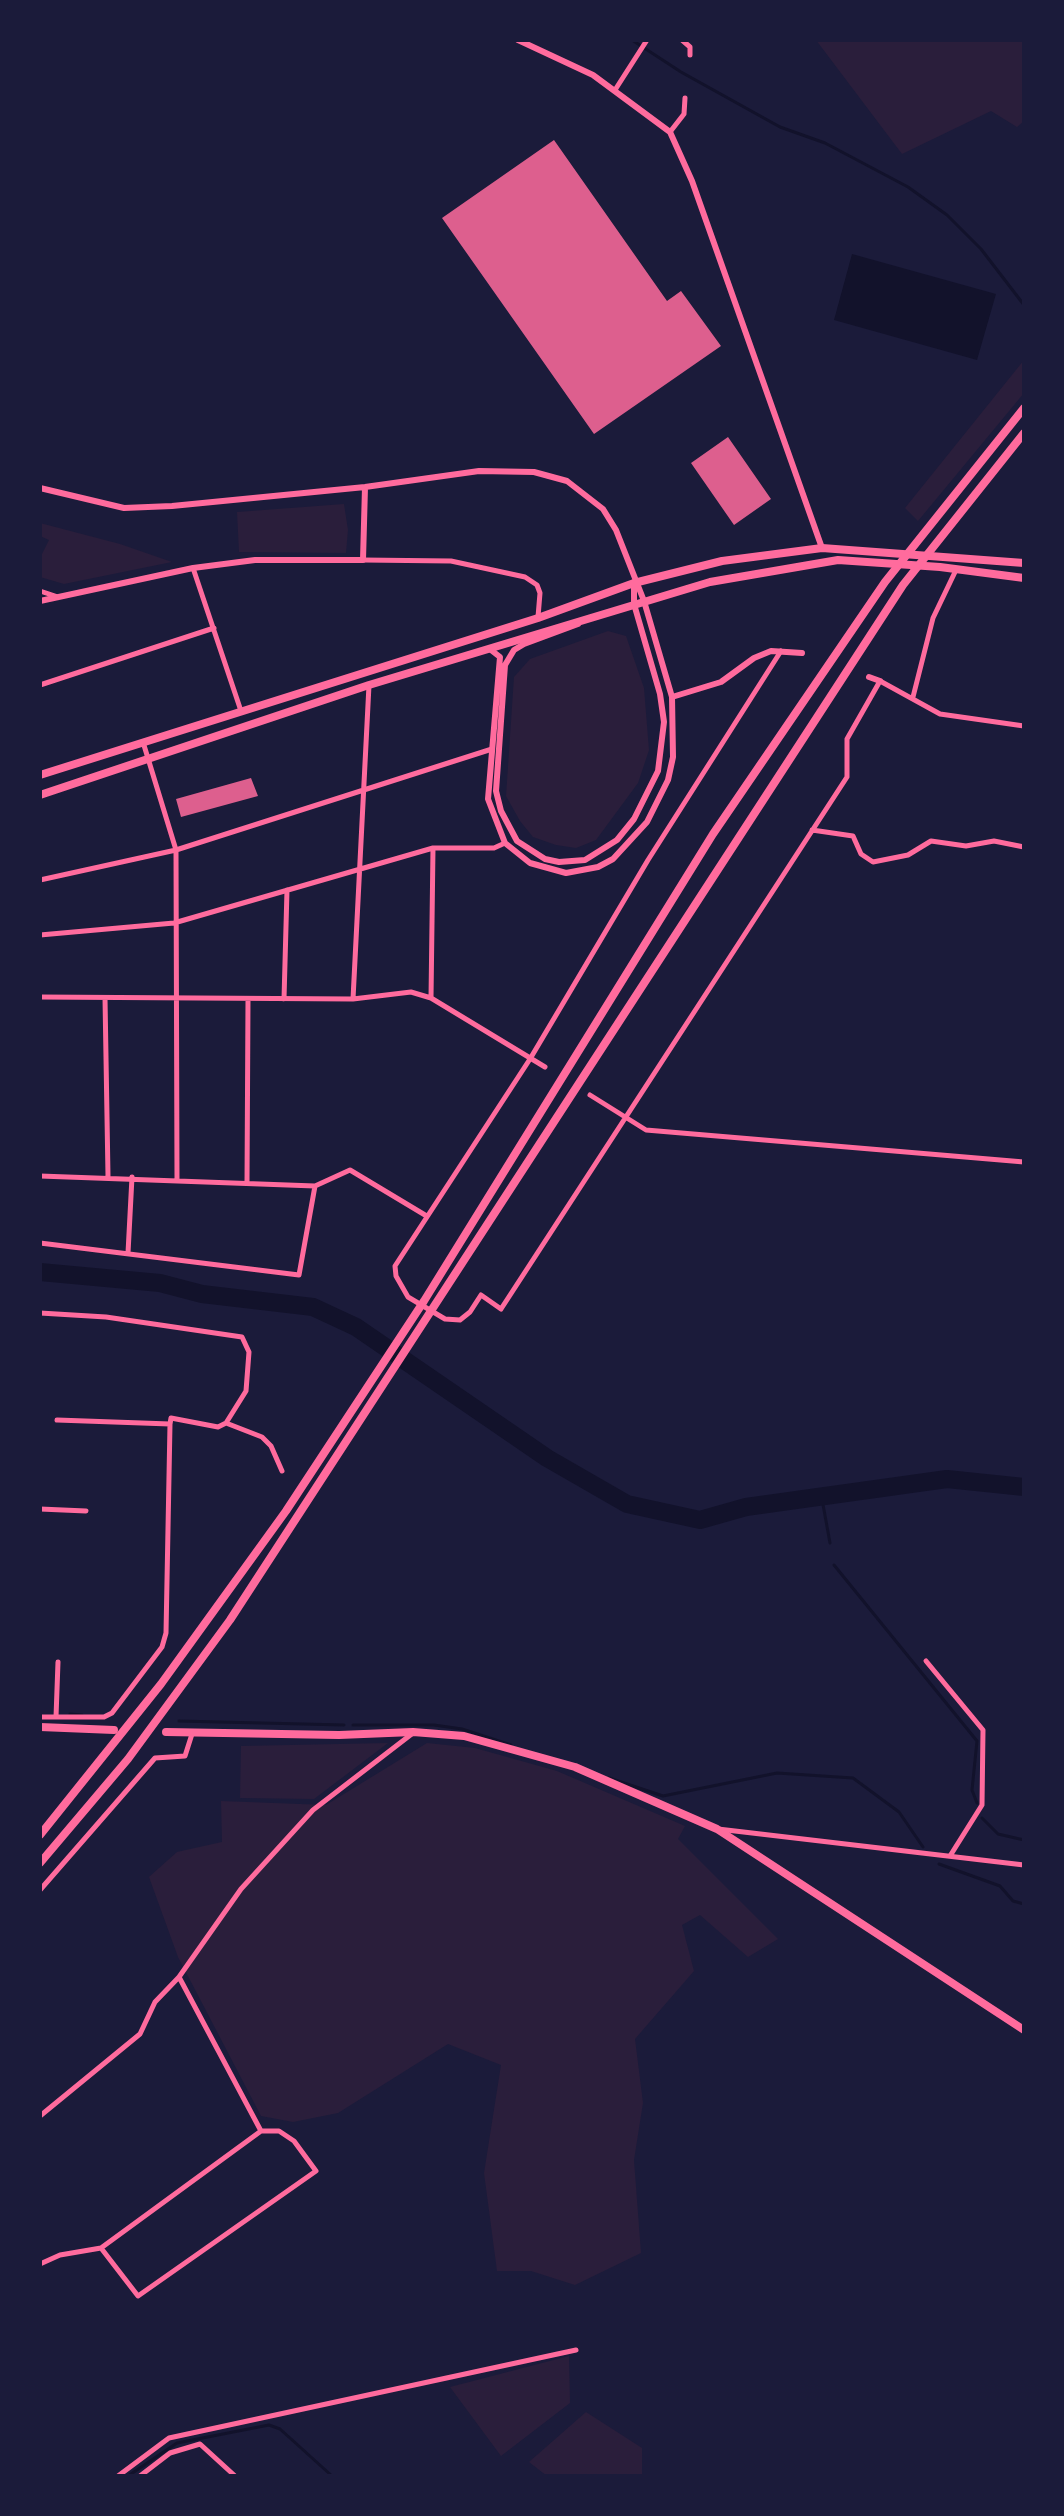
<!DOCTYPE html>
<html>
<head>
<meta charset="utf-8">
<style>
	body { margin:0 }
	#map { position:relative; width:1064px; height:2516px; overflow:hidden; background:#1b1b3a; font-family:Ubuntu,sans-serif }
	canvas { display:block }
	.frame { position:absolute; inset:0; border:42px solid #1b1b3a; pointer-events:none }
</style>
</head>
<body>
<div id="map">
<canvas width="1064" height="2516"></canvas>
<div class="frame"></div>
</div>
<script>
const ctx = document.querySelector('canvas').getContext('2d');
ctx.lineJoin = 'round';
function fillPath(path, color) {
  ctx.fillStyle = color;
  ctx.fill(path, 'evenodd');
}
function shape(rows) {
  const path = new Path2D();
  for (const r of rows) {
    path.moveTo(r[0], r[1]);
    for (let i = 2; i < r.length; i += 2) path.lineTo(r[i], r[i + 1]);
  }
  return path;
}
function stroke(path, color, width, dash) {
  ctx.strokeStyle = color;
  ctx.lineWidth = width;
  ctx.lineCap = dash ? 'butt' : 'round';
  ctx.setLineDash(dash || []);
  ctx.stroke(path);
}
fillPath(shape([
	[816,40,1024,40,1024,121,1017,127,991,111,902,154],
	[1024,360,1024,393,918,521,905,508],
	[344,504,348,530,346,553,239,552,237,512],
	[40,523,120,544,172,562,64,584,40,577,40,558,49,540,40,536],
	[608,631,626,636,644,688,649,750,638,783,596,840,576,848,556,845,533,837,520,821,506,796,514,677,530,659],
	[388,1743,314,1799,240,1798,241,1746],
	[427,1743,475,1748,557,1771,685,1826,678,1839,778,1939,748,1957,700,1915,682,1925,694,1971,635,2039,643,2103,634,2160,641,2253,575,2285,531,2271,497,2271,484,2173,501,2065,448,2044,338,2113,293,2122,261,2116,178,1957,149,1877,177,1852,222,1842,221,1801,326,1805],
	[569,2356,570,2403,501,2456,450,2387],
	[586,2412,642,2448,642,2476,547,2476,529,2462]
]), '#2a1e3b');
fillPath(shape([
	[852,254,996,294,977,360,834,320]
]), '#12122b');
stroke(shape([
	[632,40,681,72,780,127,825,143,908,187,947,215,981,249,1024,305],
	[822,1499,830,1543],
	[834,1565,977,1741,972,1790,977,1803],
	[70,1714,82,1715],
	[179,1721,344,1725],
	[353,1725,434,1725,462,1729,511,1745],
	[609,1778,663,1796,777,1773,853,1778,899,1812,923,1847],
	[982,1818,998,1834,1024,1840],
	[939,1864,1000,1886,1013,1901,1024,1904],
	[128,2476,177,2443,269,2425,280,2429,332,2476]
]), '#12122b', 3);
stroke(shape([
	[40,1272,160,1283,202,1294,313,1307,356,1327,547,1458,627,1504,700,1520,746,1507,947,1479,1024,1487]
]), '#12122b', 18);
fillPath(shape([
	[554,140,667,301,681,291,721,346,594,434,442,218],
	[728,437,771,499,734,525,691,463],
	[251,778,258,796,181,817,176,799]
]), '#dd5f8e');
stroke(shape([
	[682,40,690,47,690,55],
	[615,90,647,40],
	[670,132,684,114,685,98],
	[363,560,451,561,525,577,537,585,540,593,538,617],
	[193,568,241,711],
	[40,591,58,597],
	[781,651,648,860,530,1059,395,1266,396,1276,408,1297,445,1319,460,1320,470,1312,481,1295,501,1309,847,777,847,739,880,681,940,714,1024,726],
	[40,685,214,628],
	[913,697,933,618,956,570],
	[143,742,176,850,177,1179],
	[812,830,853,836,861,854,873,862,908,855,931,841,966,846,994,841,1024,847],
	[40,880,176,850,492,749],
	[40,935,174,923,433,848,494,848,505,843],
	[40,997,353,999,411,992,431,998,545,1067],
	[105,998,108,1176],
	[431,998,433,848],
	[284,999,287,890],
	[353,999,369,685],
	[590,1095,646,1130,1024,1162],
	[40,1176,315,1186,350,1170,425,1215],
	[247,1183,248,1000],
	[40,1243,299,1275,315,1186],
	[128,1253,132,1177],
	[40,1313,106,1317,242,1337,249,1352,246,1391,226,1423],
	[57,1420,170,1424,171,1418,218,1427,226,1423,262,1437,271,1446,282,1471],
	[40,1509,86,1511],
	[926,1661,983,1730,982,1805,950,1856],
	[40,1717,104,1717,112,1713,162,1647,166,1633,170,1424],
	[56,1717,58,1662],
	[718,1829,1024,1865],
	[40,1890,155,1758,185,1756,192,1734],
	[40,2116,140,2034,155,2002,179,1977,241,1889,313,1810,413,1733],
	[101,2248,138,2296,316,2171,294,2141,279,2131,261,2131,179,1977],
	[40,2264,60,2255,101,2248,261,2131],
	[118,2476,169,2438,576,2350],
	[140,2476,170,2453,200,2444,235,2476]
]), '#ff6b9d', 5);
stroke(shape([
	[518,40,593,75,670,132,692,181,822,548],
	[40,488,124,508,172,506,365,487,479,471,534,472,567,481,603,509,616,530,644,601,672,697,673,757,668,780,647,822,613,859,598,867,566,873,530,863,505,843,488,799,500,657,491,650],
	[40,601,193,568,255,560,363,560,365,487],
	[578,624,524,644,514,650,505,665,496,791,501,811,517,841,545,859,559,862,585,860,617,840,634,819,658,771,664,722,660,694,634,604,634,587],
	[869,677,880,681],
	[672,697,721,682,754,658,771,651,802,653]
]), '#ff6b9d', 6);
stroke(shape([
	[40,775,538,618,634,583,722,561,822,548,1024,563],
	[40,795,369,685,710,582,838,560,940,567,1024,578],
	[40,1727,114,1730],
	[166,1732,339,1735,413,1732,464,1736,575,1767,717,1829,1024,2030]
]), '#ff6b9d', 8);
stroke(shape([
	[40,1835,161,1684,286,1511,424,1301,713,834,885,582,1024,408],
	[40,1863,128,1759,230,1620,903,585,1024,433]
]), '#ff6b9d', 8);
</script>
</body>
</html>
